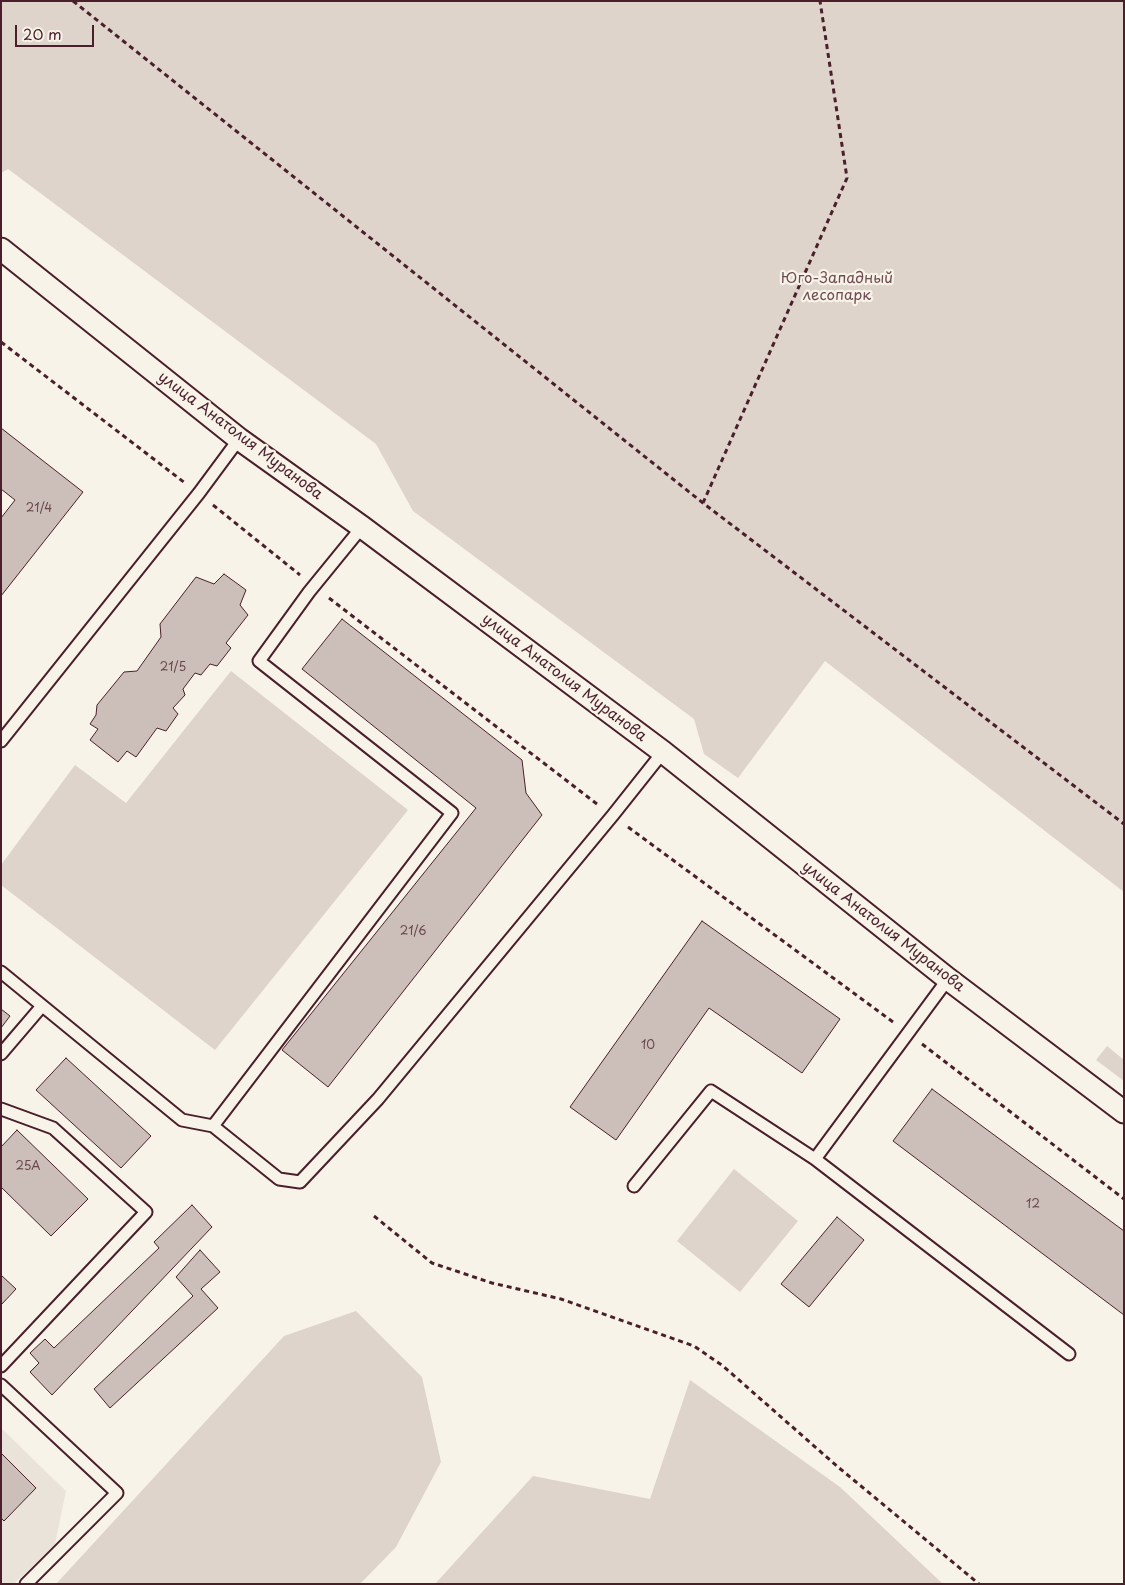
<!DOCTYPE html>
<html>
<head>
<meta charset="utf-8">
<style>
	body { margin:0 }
	#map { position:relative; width:1125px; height:1585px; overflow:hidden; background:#f7f3e8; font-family:"Playpen Sans",sans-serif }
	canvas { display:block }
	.frame { position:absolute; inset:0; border:2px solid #4a1f2b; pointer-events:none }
	.scale { position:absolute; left:15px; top:25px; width:79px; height:22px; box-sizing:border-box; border:2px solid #4a1f2b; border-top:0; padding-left:6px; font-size:15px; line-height:18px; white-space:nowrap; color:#4a1f2b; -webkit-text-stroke:4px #f7f3e8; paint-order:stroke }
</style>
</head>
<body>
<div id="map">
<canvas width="1125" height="1585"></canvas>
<div class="frame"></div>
<div class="scale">20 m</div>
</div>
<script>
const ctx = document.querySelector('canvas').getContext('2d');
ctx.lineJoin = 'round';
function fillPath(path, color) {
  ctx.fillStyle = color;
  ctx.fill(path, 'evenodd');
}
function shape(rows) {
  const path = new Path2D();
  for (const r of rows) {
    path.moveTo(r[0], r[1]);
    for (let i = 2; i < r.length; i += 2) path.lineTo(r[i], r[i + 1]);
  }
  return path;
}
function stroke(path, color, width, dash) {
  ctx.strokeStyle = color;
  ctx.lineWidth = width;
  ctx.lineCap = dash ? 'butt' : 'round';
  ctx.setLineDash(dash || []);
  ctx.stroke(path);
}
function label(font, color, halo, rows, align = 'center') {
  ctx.font = font + ' "Playpen Sans",sans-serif';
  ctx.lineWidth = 4.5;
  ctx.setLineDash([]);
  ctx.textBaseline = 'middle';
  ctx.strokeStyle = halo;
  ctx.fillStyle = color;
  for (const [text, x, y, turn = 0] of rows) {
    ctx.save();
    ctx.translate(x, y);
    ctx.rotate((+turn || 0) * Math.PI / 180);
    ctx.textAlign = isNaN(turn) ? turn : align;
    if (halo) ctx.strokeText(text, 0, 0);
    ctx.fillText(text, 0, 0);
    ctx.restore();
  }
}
fillPath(shape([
	[1,1428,66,1491,55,1544,14,1584,1,1584]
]), '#eae3da');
fillPath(shape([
	[1,1,1124,1,1124,892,825,661,738,778,704,754,694,719,413,511,376,444,8,169,1,173],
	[231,671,408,810,215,1050,1,885,1,865,75,765,126,803],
	[1107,1046,1124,1060,1124,1081,1096,1060],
	[734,1169,798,1221,740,1292,677,1241],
	[356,1311,422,1377,441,1462,396,1547,360,1584,56,1584,284,1336],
	[690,1380,840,1487,943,1584,435,1584,533,1476,650,1499]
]), '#ded4cc');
const building = shape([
	[1,428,83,492,1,596,1,518,15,500,1,489,1,428],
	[224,574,246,590,240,605,248,615,226,643,231,648,217,666,210,664,201,675,195,673,183,689,185,695,173,708,178,714,166,731,157,728,136,757,127,751,118,762,90,740,98,729,90,724,96,715,97,705,124,672,137,671,161,637,160,624,196,577,214,584,224,574],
	[342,619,522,760,526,793,542,815,328,1087,282,1050,476,808,302,669,342,619],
	[702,921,840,1019,802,1073,709,1008,616,1140,570,1107,702,921],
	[1,1009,10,1016,1,1028,1,1009],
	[66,1058,151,1136,121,1168,36,1090,66,1058],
	[932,1089,1124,1231,1124,1315,893,1141,932,1089],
	[17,1130,88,1199,51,1236,1,1187,1,1147,17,1130],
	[192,1205,212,1227,52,1395,30,1372,39,1363,30,1353,45,1339,54,1348,159,1248,154,1242,192,1205],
	[837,1217,864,1240,809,1307,781,1284,837,1217],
	[200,1250,220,1272,201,1289,218,1308,110,1408,94,1389,193,1296,176,1277,200,1250],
	[1,1275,16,1289,1,1305,1,1275],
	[1,1453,36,1488,4,1521,1,1518,1,1453]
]);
fillPath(building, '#ccbfb9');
stroke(building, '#4a1f2b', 1);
const service = shape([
	[362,527,309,592,259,661,452,813,213,1126,279,1179,300,1182,378,1099,613,815,663,752],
	[1,741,199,493,239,439],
	[1,972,182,1120,213,1126],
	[948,979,815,1159,1069,1354],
	[1,1054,42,1006],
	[1,1109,53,1128,146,1212,1,1366],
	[634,1186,711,1091,815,1159],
	[1,1385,117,1493,26,1584]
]);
const minor = shape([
	[1,249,239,439,362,527,663,752,948,979,1124,1112]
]);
stroke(service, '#4a1f2b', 15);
stroke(minor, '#4a1f2b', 25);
stroke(shape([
	[73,1,703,503,1124,824],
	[1,342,185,483],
	[703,503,847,178,820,1],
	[213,505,300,575],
	[329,598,597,804],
	[628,827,893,1022],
	[922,1044,1124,1199],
	[374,1216,432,1263,492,1283,561,1299,694,1346,723,1366,838,1467,979,1584]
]), '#4a1f2b', 3, [5, 4]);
stroke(service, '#f7f3e8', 11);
stroke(minor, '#f7f3e8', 21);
label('12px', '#6a474e', null, [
	["21/4",39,509],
	["21/5",173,668],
	["21/6",413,932],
	["10",648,1046],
	["25А",28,1167],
	["12",1033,1205]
]);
label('15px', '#6f4c53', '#f7f3e8', [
	["Юго-Западный",837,279],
	["лесопарк",837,296]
]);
label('15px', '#4a1f2b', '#f7f3e8', [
	["улица Анатолия Муранова",240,436,37],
	["улица Анатолия Муранова",564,678,37],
	["улица Анатолия Муранова",883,927,38]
]);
</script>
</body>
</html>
